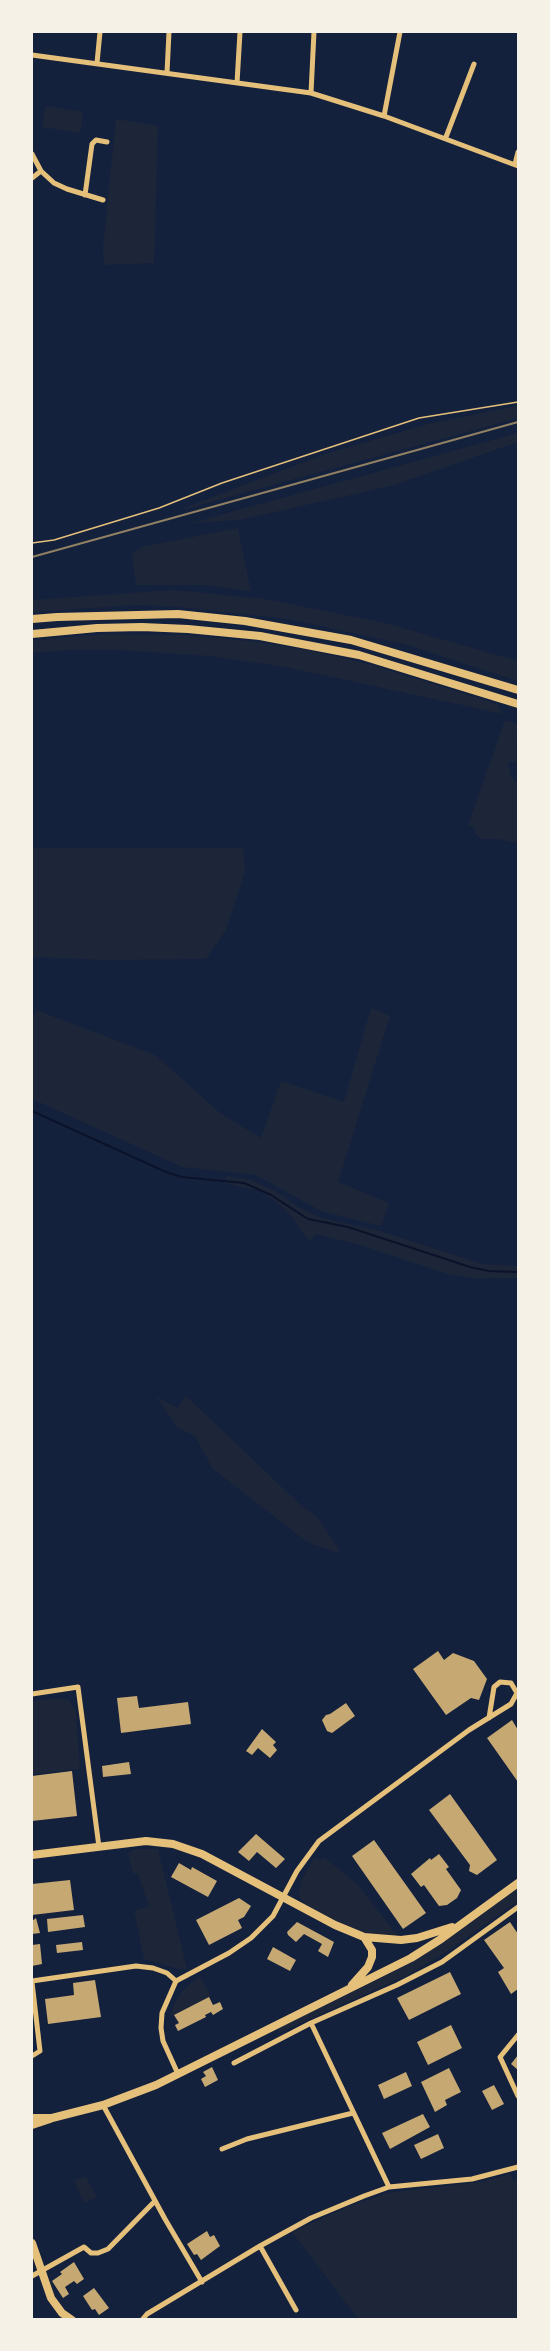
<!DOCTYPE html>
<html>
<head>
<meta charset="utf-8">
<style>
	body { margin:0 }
	#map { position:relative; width:550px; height:2351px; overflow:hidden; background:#14213d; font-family:Lato,sans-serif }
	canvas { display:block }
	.frame { position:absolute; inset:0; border:33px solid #f6f1e7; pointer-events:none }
</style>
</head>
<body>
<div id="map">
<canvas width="550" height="2351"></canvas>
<div class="frame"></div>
</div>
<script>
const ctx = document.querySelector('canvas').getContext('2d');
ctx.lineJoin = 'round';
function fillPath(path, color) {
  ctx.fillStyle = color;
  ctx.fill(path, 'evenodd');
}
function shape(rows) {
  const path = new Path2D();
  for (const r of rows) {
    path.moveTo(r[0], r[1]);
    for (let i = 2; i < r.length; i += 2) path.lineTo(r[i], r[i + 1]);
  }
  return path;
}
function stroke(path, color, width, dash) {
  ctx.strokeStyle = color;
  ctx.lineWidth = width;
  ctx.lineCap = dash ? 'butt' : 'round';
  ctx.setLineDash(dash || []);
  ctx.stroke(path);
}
fillPath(shape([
	[45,106,83,112,80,133,42,127],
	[116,119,158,126,154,263,104,265,103,249],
	[518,406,518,418,171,513,325,454,428,424],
	[518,433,518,442,391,486,239,520,191,523],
	[238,528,251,591,203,585,136,585,132,554,142,547],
	[174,590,265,599,385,623,518,661,518,681,408,645,289,619,181,607,137,605,32,612,32,600],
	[106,634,183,635,249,641,307,650,372,665,497,704,503,714,286,667,210,656,118,650,72,650,32,653,32,640],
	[505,720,518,724,516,762,511,761,508,764,511,776,518,785,518,842,516,843,499,839,481,839,475,833,475,828,468,825],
	[32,848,243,848,245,872,226,930,206,959,104,960,32,957],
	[371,1008,390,1016,338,1182,389,1203,381,1226,321,1211,256,1175,182,1167,32,1099,32,1020,36,1010,155,1055,219,1112,261,1138,281,1081,344,1102],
	[226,1176,251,1180,275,1191,300,1208,322,1218,380,1231,482,1264,518,1266,518,1278,473,1278,448,1274,360,1245,316,1234,309,1241,289,1213,274,1200,259,1191,225,1183],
	[156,1396,177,1408,186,1396,303,1507,317,1517,339,1549,338,1553,312,1544,302,1538,213,1469,195,1436,177,1427],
	[56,1698,69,1700,76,1711,80,1769,32,1774,32,1701],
	[134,1849,158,1849,187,1969,178,1969,144,1959,134,1911,149,1906,138,1874,133,1873,128,1853],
	[314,1858,320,1860,325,1858,357,1884,399,1937,367,1934,354,1930,306,1905,300,1898,299,1891,302,1879],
	[518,1888,518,1901,452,1948,410,1974,279,2033,278,2029,283,2026,384,1976,437,1946],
	[200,1976,211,1996,169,2017,177,1998,186,1987],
	[510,2174,513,2181,518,2179,518,2319,358,2319,292,2232,347,2207,387,2193,480,2182],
	[86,2177,97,2197,84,2203,74,2180]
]), '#1d2539');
stroke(shape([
	[32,1111,166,1172,182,1177,244,1183,271,1195,308,1219,348,1227,470,1267,489,1271,518,1272]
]), '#0b132b', 2);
fillPath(shape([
	[438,1651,444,1660,453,1653,474,1661,487,1679,479,1700,471,1698,446,1715,413,1669],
	[137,1696,139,1708,188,1702,191,1724,121,1733,117,1698],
	[346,1703,355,1716,332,1733,327,1731,322,1720,326,1715,330,1714],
	[512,1720,518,1730,518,1782,487,1738],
	[262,1729,276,1742,273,1745,277,1750,270,1758,258,1748,252,1755,246,1751],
	[129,1762,131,1774,103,1777,102,1766],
	[72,1771,77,1816,32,1821,32,1776],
	[450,1794,497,1860,477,1875,469,1871,470,1865,429,1810],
	[256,1834,285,1859,276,1868,257,1852,249,1861,238,1852],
	[374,1840,426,1913,403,1929,352,1856],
	[439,1854,449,1867,446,1869,461,1890,457,1898,447,1905,439,1906,424,1885,421,1887,411,1874,430,1858,431,1860],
	[179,1863,191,1870,192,1867,217,1881,208,1897,171,1877],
	[70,1880,74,1910,32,1915,32,1884],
	[239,1898,251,1906,244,1917,238,1920,242,1928,209,1945,196,1920],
	[83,1915,85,1927,48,1932,47,1919],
	[36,1918,40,1933,32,1934,32,1921],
	[297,1922,334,1942,328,1957,318,1951,322,1944,304,1934,296,1942,288,1935,287,1932],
	[510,1922,518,1934,518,1989,511,1994,498,1972,504,1968,484,1940],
	[82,1942,83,1950,57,1953,56,1945],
	[40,1944,42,1964,32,1966,32,1945],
	[273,1947,296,1960,290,1971,267,1959],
	[450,1972,461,1994,409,2020,397,1998],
	[95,1980,101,2017,48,2024,45,1999,74,1995,73,1983],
	[209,1997,213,2005,220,2002,223,2009,213,2015,211,2012,205,2015,206,2017,178,2031,175,2025,179,2023,174,2015],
	[451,2025,462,2048,428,2065,417,2042],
	[518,2055,518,2070,511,2064],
	[212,2067,218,2080,205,2087,201,2079,206,2076,203,2072],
	[449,2068,461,2092,445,2100,447,2105,435,2112,421,2082],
	[406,2072,412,2086,384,2099,378,2085],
	[494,2085,504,2104,492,2110,482,2091],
	[423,2114,430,2127,390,2149,382,2133],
	[438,2134,444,2148,421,2159,414,2145],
	[207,2231,210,2237,214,2235,220,2246,201,2260,197,2254,194,2255,187,2244],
	[74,2262,84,2279,77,2284,74,2281,65,2287,69,2294,63,2298,52,2281,62,2274,60,2272],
	[94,2288,109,2308,99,2315,95,2309,92,2310,83,2296]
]), '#c6a872');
stroke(shape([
	[32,543,54,540,159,508,222,483,419,418,518,402]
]), '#e5c07b', 1.5);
stroke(shape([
	[32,55,311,93,384,116,518,166],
	[97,63,100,32],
	[167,73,169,32],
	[237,83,240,32],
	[311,93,314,32],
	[384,116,400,32],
	[446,137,474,64],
	[32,154,41,171,54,183,67,189,103,200],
	[515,164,518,152],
	[32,178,41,171],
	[85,195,92,144,96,140,107,142],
	[32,1694,78,1687,99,1847],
	[32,1981,136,1966,153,1968,167,1973,176,1981],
	[32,1982,40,2051,32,2056],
	[311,2023,389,2187],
	[518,2035,500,2057,518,2096],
	[234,2063,311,2023,397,1985,442,1962,518,1907],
	[178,2074,163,2041,161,2028,162,2013,176,1981,229,1953,251,1938,273,1916,297,1871,319,1841,469,1730,511,1704,517,1693,511,1683,500,1682,494,1687,489,1718],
	[103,2105,165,2219,202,2282],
	[222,2149,247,2139,353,2113],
	[260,2246,296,2310],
	[32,2276,84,2247,91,2253,98,2253,108,2249,155,2201],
	[142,2320,147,2314,260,2246,311,2218,364,2196,389,2187,472,2179,518,2167]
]), '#e5c07b', 5);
stroke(shape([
	[32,1855,146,1841,173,1844,202,1854,335,1925,364,1937,401,1940,417,1938,452,1927],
	[352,1985,368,1967,372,1957,372,1950,364,1937],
	[32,2118,52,2118,103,2105,156,2085,411,1958,441,1939,518,1883],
	[32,2125,50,2119],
	[32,2243,51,2298,62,2313,72,2320]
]), '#e5c07b', 8);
stroke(shape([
	[32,619,57,617,178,614,245,621,351,640,518,690],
	[32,634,97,628,142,627,188,629,260,636,359,655,518,704]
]), '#e5c07b', 8);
stroke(shape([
	[32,557,518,422]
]), '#918062', 2);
</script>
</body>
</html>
